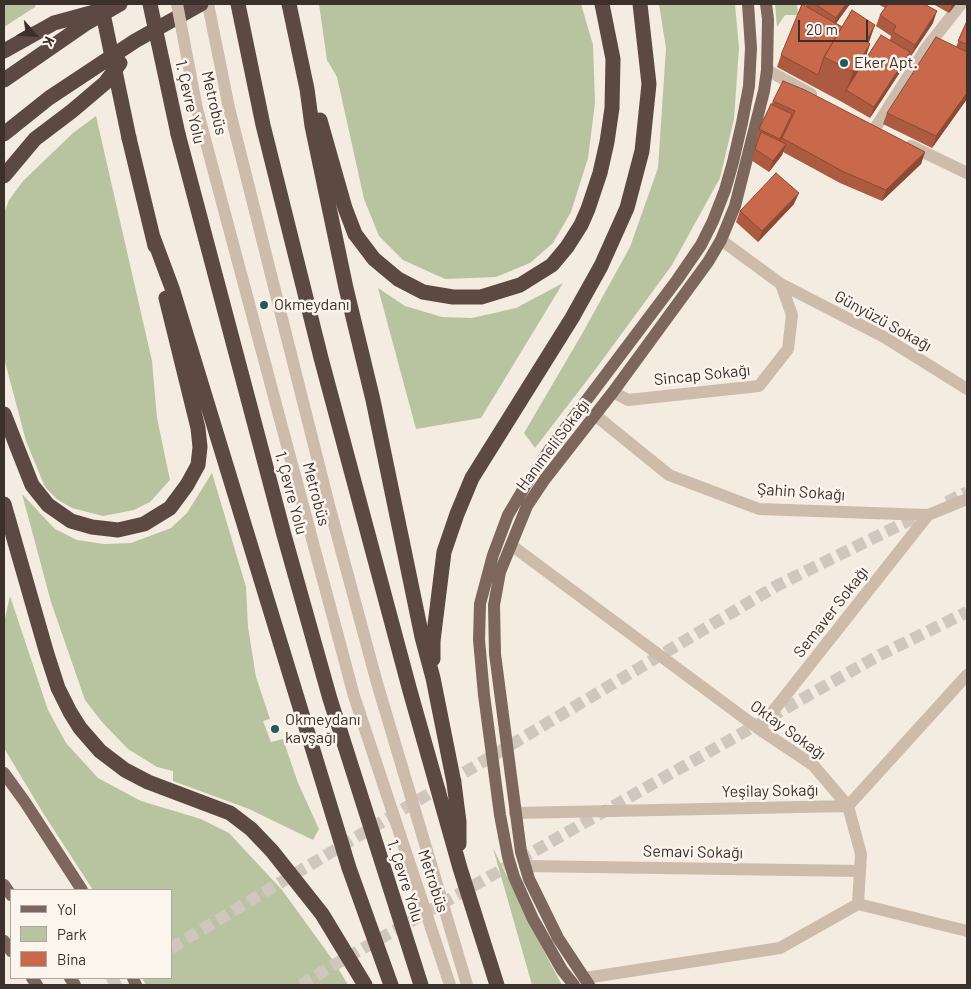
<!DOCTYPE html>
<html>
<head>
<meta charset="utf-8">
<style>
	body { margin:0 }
	#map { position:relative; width:971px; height:989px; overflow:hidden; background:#f4ebe1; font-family:Barlow,sans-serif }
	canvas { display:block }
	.frame { position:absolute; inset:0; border:5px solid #3b302b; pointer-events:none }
	.legend { position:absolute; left:10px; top:889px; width:162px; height:90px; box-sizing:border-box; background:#fbf5ee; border:1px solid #aea6a0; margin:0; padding:6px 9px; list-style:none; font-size:15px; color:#3b302b }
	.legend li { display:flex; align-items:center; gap:10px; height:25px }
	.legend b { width:25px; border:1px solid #aea6a0 }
	.north { position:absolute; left:10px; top:10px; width:50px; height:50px; -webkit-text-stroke:4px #fbf5ee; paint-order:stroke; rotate:116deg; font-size:14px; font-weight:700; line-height:20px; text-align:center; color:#3b302b }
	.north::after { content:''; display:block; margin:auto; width:18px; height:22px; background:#3b302b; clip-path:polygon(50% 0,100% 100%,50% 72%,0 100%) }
	.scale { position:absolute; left:798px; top:20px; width:70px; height:22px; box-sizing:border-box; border:2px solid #3b302b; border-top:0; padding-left:6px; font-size:15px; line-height:18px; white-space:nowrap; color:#3b302b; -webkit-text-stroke:4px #fbf5ee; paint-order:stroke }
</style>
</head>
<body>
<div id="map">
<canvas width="971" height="989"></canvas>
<div class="frame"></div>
<ul class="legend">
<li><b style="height:6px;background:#7d675c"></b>Yol</li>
<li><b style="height:14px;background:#b8c4a0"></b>Park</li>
<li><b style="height:14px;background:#c8694b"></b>Bina</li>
</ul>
<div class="north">K</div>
<div class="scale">20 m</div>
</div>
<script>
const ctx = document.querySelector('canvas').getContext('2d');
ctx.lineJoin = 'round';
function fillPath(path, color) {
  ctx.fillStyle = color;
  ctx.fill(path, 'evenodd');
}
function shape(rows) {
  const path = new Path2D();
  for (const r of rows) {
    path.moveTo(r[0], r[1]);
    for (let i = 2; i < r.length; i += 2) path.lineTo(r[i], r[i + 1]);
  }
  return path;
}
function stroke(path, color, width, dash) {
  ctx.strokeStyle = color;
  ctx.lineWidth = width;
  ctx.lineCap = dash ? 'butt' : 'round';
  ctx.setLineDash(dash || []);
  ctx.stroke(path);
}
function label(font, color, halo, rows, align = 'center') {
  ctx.font = font + ' Barlow,sans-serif';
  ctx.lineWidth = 5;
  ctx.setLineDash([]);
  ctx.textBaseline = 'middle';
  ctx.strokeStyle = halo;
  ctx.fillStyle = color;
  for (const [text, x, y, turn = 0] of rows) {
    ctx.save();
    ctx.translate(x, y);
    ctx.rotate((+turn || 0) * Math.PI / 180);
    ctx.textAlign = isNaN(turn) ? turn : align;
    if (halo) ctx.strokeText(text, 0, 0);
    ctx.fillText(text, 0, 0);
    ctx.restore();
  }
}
fillPath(shape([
	[4,4,36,4,35,7,4,27],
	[319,4,581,4,593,45,595,103,588,158,571,212,553,243,530,263,496,277,445,279,403,260,379,236,364,199,337,77,327,60],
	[659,4,735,4,739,48,734,119,720,178,672,265,595,370,535,448,524,433,582,334,630,247,658,168,666,48],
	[775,4,797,4,798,15,785,15,777,27],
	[96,116,152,361,157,418,170,480,150,502,134,510,103,516,72,508,58,500,45,487,26,441,4,358,4,213,9,200,23,181,73,133],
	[563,283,481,418,416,429,378,288,405,306,442,317,472,318,516,308],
	[212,473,246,587,248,627,256,677,270,719,263,721,271,742,283,739,298,783,319,829,313,840,249,809,173,781,173,771,157,767,128,749,102,722,85,700,51,602,22,494,55,529,77,540,104,544,131,543,171,528,187,513],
	[10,596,48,710,66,743,98,778,141,801,201,819,229,833,282,890,335,963,348,985,146,985,142,978,171,978,171,890,93,890,43,813,4,748,4,623],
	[493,848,550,963,562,985,532,985]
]), '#b8c4a0');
stroke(shape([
	[947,502,967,492],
	[171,948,778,585,922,514],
	[109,985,122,978],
	[301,985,332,966,876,657,967,612]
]), '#cfc6bd', 12, [12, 6]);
stroke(shape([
	[208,4,229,108,329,505,377,683,467,985],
	[767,70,811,94],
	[197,109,354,696,450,985],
	[874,130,927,47,961,4],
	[911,146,967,173],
	[781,284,884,337,967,389],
	[613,392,628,400,759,386,788,349,792,315,781,284,721,240],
	[595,415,669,475,759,509,928,515,967,499],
	[511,545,759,729,813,765,848,806,861,854,858,904,780,948,585,978],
	[759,729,928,515],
	[515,813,848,806,967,675],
	[525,866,860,871],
	[858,904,967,931]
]), '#cdbbac', 12);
stroke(shape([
	[4,773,25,802,82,890],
	[4,885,11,895],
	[4,941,11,951],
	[32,978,37,985],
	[70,978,75,985],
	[133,978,136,985],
	[574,985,562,970,533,919,514,877,508,857,500,815,484,695,479,640,480,604,493,555,508,515,527,483,552,446,677,280,701,245,713,221,725,190,733,162,742,123,749,86,751,48,748,4],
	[589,985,558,938,529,879,521,852,495,654,494,605,500,572,527,506,545,479,613,392,708,262,721,240,735,206,764,91,767,70,768,19,766,4]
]), '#7d675c', 12);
stroke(shape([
	[238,4,263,125,321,358,410,691,460,868,497,985],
	[289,4,307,89,312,126,346,288,373,400,422,637,433,678,454,783,459,822,459,844],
	[4,51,54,23,98,11],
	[4,80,85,24,120,4],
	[320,120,345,208,355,234,374,259,398,279,423,292,453,297,481,297,520,285,552,265,567,247,581,225,588,209,600,173,607,142,612,108,613,59,602,4],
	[4,134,49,98,135,41,201,4],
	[178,134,284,535,330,699,421,985],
	[129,138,155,246],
	[4,176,35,139,72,111,105,83,120,63],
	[153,237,172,288,349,868,391,985],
	[4,414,32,485,48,505,71,521,92,527,118,530,144,524,170,508,187,485,198,465,200,447,198,428,166,298],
	[4,504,47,654,58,688,70,712,80,728,100,751,125,770,148,782,230,813,251,829,272,851,322,914,365,985],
	[433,659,433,641,444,552,457,514,472,478,572,318,601,266,627,208,642,151,649,84,640,4]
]), '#5c4a42', 15);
stroke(shape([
	[177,4,197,109]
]), '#cdbbac', 12);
stroke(shape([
	[101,4,129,138],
	[150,4,178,134]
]), '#5c4a42', 15);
fillPath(shape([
	[807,4,850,4,836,23,870,44,864,62,890,40,891,36,876,26,880,15,885,8,878,4,924,4,933,23,911,56,909,55,906,63,870,118,842,102,777,67,781,55],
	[933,4,956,4,949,13],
	[967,21,967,99,932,148,883,124,887,113,956,47],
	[773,101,925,152,921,164,882,201,840,183,783,152,782,155,769,172,751,160,758,141,755,140,759,129],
	[794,204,758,242,736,222,740,211]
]), '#ac5a40');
fillPath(shape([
	[846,4,850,4,832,29,836,18],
	[952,4,956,4,949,13],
	[937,11,933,23,911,56,915,45],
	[875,25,866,51,870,44,860,74,846,90,842,102,853,72,866,41],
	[910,52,906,63,870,118,874,107],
	[967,93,967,99,932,148,936,136],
	[792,114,788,125,776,150,780,139],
	[786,144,782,155,769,172,773,161],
	[925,152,921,164,882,201,886,190],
	[799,193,794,204,758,242,762,231]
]), '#8c4a34');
const building = shape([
	[802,4,842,27,824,57,818,75,781,55,802,4],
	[815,4,846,4,836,18,815,4],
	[888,4,924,4,937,11,915,45,893,32,896,26,880,15,888,4],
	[852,10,875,25,866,41,870,44,853,72,824,57,852,10],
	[967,21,967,44,958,41,967,21],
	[881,35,910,52,874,107,846,90,881,35],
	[936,37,967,52,967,93,936,136,887,113,936,37],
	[783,81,805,90,925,152,886,190,844,172,782,138,795,111,773,101,783,81],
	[771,104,792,114,780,139,759,129,771,104],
	[761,132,786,144,773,161,755,149,761,132],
	[776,173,799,193,762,231,740,211,776,173]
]);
fillPath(building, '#c8694b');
stroke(building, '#8c4a34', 1);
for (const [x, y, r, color] of [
	[844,63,5,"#1f5a5e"],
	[264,305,5,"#1f5a5e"],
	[275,729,5,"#1f5a5e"]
]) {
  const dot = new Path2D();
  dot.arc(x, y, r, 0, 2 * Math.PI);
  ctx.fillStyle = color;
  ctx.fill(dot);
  stroke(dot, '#fbf5ee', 2);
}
label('16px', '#3b302b', '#fbf5ee', [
	["Eker Apt.",854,63],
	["Okmeydanı",274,305],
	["Okmeydanı",285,720],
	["kavşağı",285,738]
], 'left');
label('16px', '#3b302b', '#fbf5ee', [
	["1. Çevre Yolu",190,102,77],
	["Metrobüs",214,103,77],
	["Günyüzü Sokağı",883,321,29],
	["Sincap Sokağı",702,375,-6],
	["Hanımeli Sokağı",553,445,-53],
	["Şahin Sokağı",801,492,4],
	["1. Çevre Yolu",291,493,75],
	["Metrobüs",316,494,75],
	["Semaver Sokağı",831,612,-52],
	["Oktay Sokağı",788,730,36],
	["Yeşilay Sokağı",770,791,-1],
	["Semavi Sokağı",693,852,1],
	["1. Çevre Yolu",405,881,72],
	["Metrobüs",433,881,72]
]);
</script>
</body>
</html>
